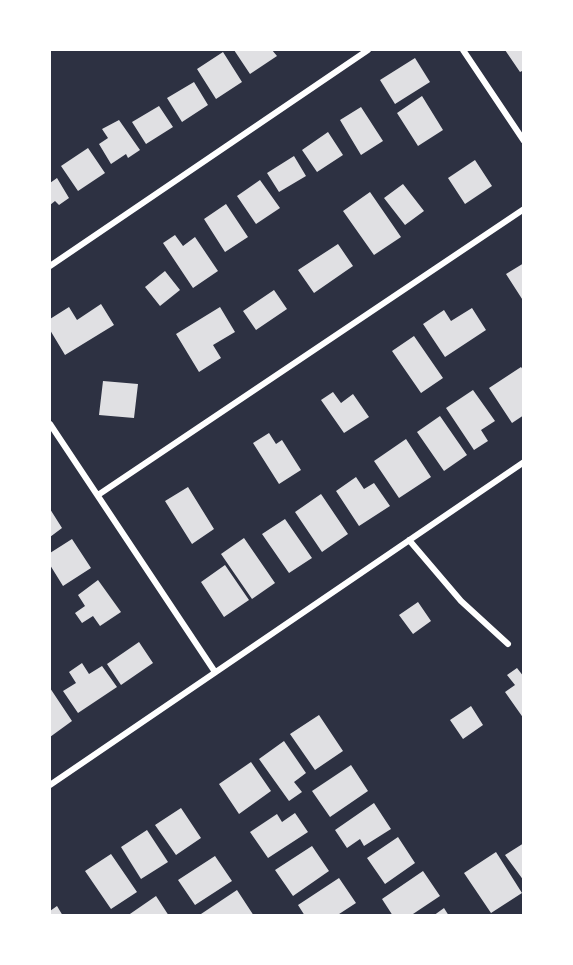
<!DOCTYPE html>
<html>
<head>
<meta charset="utf-8">
<style>
	body { margin:0 }
	#map { position:relative; width:573px; height:965px; overflow:hidden; background:#2d3142; font-family:"DejaVu Sans",sans-serif }
	canvas { display:block }
	.frame { position:absolute; inset:0; border:51px solid #fff; pointer-events:none }
</style>
</head>
<body>
<div id="map">
<canvas width="573" height="965"></canvas>
<div class="frame"></div>
</div>
<script>
const ctx = document.querySelector('canvas').getContext('2d');
ctx.lineJoin = 'round';
function fillPath(path, color) {
  ctx.fillStyle = color;
  ctx.fill(path, 'evenodd');
}
function shape(rows) {
  const path = new Path2D();
  for (const r of rows) {
    path.moveTo(r[0], r[1]);
    for (let i = 2; i < r.length; i += 2) path.lineTo(r[i], r[i + 1]);
  }
  return path;
}
function stroke(path, color, width, dash) {
  ctx.strokeStyle = color;
  ctx.lineWidth = width;
  ctx.lineCap = dash ? 'butt' : 'round';
  ctx.setLineDash(dash || []);
  ctx.stroke(path);
}
fillPath(shape([
	[234,50,272,50,277,56,250,74],
	[505,50,524,50,524,70,520,72],
	[223,52,242,82,216,99,197,69],
	[415,58,430,82,395,104,380,80],
	[194,82,208,105,182,122,167,98],
	[422,96,443,130,418,146,397,113],
	[159,106,173,127,146,144,132,122],
	[361,107,383,141,361,155,340,120],
	[119,120,140,150,128,158,126,154,111,164,99,144,108,138,102,129],
	[328,132,343,155,317,172,302,150],
	[88,148,105,173,78,191,61,166],
	[294,156,306,176,279,192,267,173],
	[475,160,492,186,465,204,448,178],
	[57,178,69,198,59,205,55,201,50,205,50,183],
	[260,180,280,208,256,224,237,196],
	[403,184,424,211,405,225,384,198],
	[370,192,401,237,374,255,343,211],
	[226,204,248,237,225,252,204,219],
	[175,235,183,246,195,237,218,271,193,288,163,243],
	[338,244,353,266,314,293,298,270],
	[524,263,524,302,506,274],
	[165,271,180,290,160,306,145,287],
	[274,290,287,309,256,330,243,311],
	[101,304,114,325,65,355,50,330,50,319,69,307,77,320],
	[220,307,235,332,213,345,221,358,199,372,176,334],
	[472,308,486,330,445,357,423,324,444,310,451,321],
	[414,336,443,378,421,393,392,351],
	[521,367,524,371,524,415,512,423,489,388],
	[103,381,138,384,134,418,99,415],
	[473,390,495,421,481,430,488,441,474,450,446,408],
	[333,392,341,403,353,394,369,417,344,433,321,400],
	[440,416,467,455,444,471,417,432],
	[269,433,276,444,282,440,301,470,279,484,253,443],
	[406,439,431,477,399,498,374,461],
	[356,477,364,489,374,483,390,506,359,526,336,491],
	[188,487,214,529,192,544,165,501],
	[321,494,348,534,322,552,295,512],
	[50,509,62,528,50,537],
	[285,519,312,558,289,573,262,534],
	[244,538,275,583,252,599,221,554],
	[72,539,91,568,63,586,50,565,50,553],
	[225,565,249,600,224,617,201,582],
	[98,580,121,612,100,626,93,616,82,623,75,613,85,606,78,595],
	[418,602,431,621,413,634,399,615],
	[139,642,153,663,121,685,107,664],
	[82,663,89,674,102,666,117,687,78,713,63,691,76,683,69,672],
	[517,668,524,677,524,719,505,692,515,685,507,675],
	[50,688,72,721,50,737],
	[471,706,483,725,463,739,450,720],
	[319,715,343,751,315,770,290,734],
	[284,741,306,773,294,782,302,792,289,801,259,759],
	[251,762,271,791,239,814,219,784],
	[351,765,368,791,330,817,312,791],
	[374,803,391,829,364,846,360,839,347,848,335,830],
	[181,808,201,838,176,855,155,825],
	[295,813,308,832,268,858,250,832,277,814,282,822],
	[147,830,168,862,141,879,121,847],
	[398,837,415,863,385,884,367,858],
	[524,843,524,881,505,855],
	[312,846,329,871,293,896,275,870],
	[496,852,522,893,491,913,464,873],
	[111,854,137,892,111,909,85,871],
	[215,856,232,881,195,905,178,880],
	[423,871,440,896,410,916,393,916,382,899],
	[339,878,356,903,336,916,305,916,298,905],
	[237,890,254,916,198,916],
	[156,896,169,916,127,916],
	[57,906,63,916,50,916,50,911],
	[444,908,449,916,433,916]
]), '#e0e0e3');
stroke(shape([
	[463,50,524,141],
	[50,266,368,50],
	[50,424,215,672],
	[98,495,524,209],
	[409,540,461,601,508,644],
	[50,785,524,462]
]), '#fff', 6);
</script>
</body>
</html>
